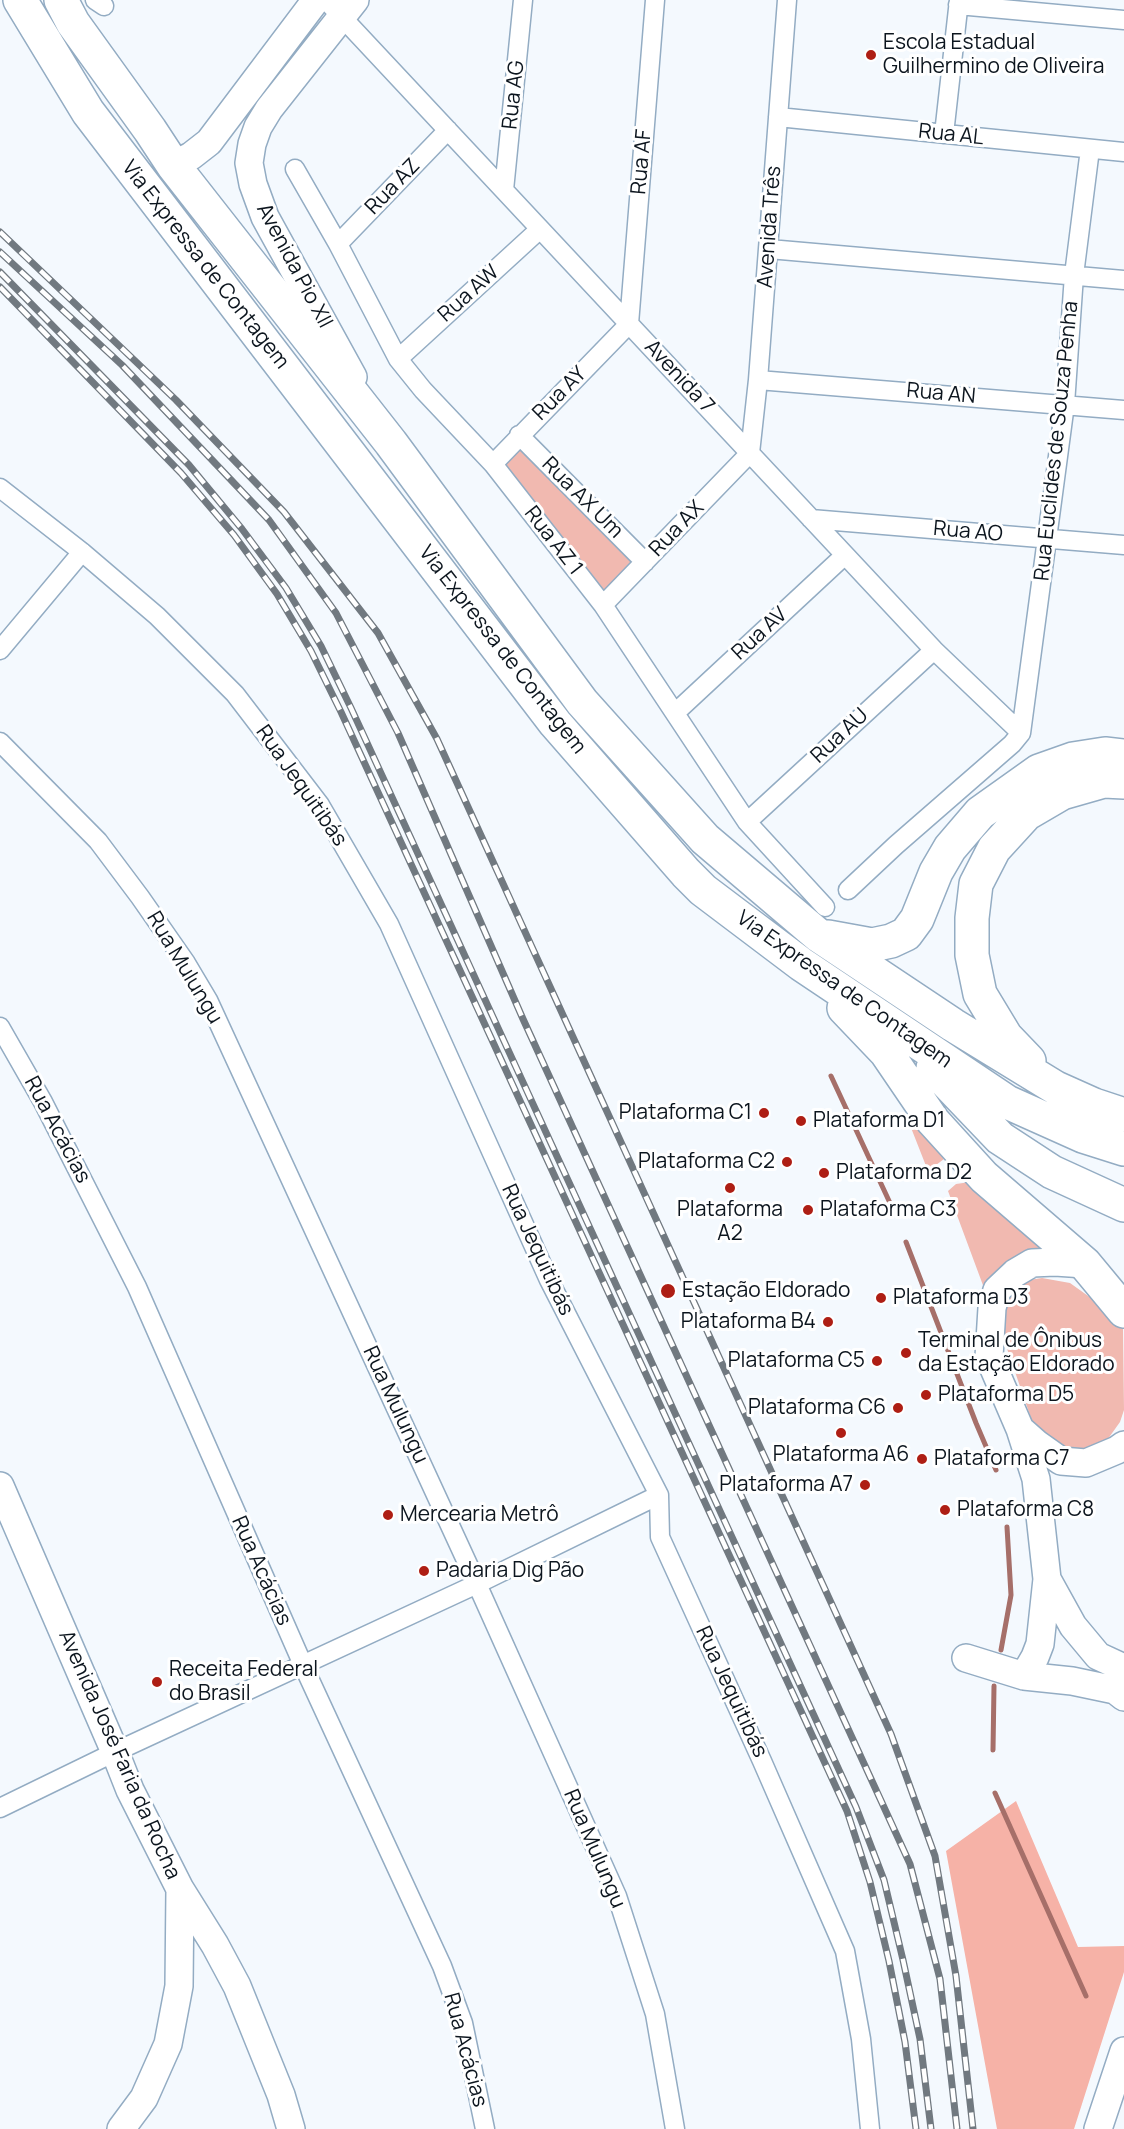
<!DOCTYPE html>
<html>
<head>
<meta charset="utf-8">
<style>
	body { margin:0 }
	canvas { display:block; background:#f4f9fe }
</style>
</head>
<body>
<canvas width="1124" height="2129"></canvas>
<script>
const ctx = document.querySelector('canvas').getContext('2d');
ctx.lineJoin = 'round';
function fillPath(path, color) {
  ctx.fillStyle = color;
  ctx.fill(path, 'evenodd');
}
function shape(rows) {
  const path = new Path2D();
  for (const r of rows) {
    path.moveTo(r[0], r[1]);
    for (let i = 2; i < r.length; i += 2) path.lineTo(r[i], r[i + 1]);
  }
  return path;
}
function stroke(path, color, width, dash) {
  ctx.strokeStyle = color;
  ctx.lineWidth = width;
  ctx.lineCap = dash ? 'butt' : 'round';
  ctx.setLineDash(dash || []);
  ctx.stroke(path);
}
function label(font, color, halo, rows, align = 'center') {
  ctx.font = font + ' Manrope,sans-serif';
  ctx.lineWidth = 6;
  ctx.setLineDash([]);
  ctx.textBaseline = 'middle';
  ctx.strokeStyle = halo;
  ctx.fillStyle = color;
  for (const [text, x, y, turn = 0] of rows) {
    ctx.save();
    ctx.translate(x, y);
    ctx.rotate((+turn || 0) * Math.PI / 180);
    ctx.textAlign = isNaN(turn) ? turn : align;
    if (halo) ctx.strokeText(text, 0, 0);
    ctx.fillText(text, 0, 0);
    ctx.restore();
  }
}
fillPath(shape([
	[519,436,643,562,603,603,495,461],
	[906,1115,944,1159,928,1171],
	[970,1182,1055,1251,984,1288,948,1191,956,1184],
	[1042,1278,1070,1283,1105,1308,1123,1328,1124,1410,1120,1422,1105,1443,1085,1452,1064,1450,1033,1424,1004,1340,1004,1296,1016,1282]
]), '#f1b9b0');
fillPath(shape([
	[1016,1801,1078,1947,1124,1946,1124,1972,1074,2129,997,2129,946,1851]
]), '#f6b2a7');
stroke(shape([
	[831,1076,890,1203],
	[906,1242,976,1423,996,1470],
	[1001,1650,1011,1595,1007,1527],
	[993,1750,994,1686],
	[995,1793,1086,1996]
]), '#a66f69', 5);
const street = shape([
	[95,0,104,6],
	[326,0,934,650,1021,733],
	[958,5,1124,20],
	[778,117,1124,152],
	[944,134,959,0],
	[295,169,338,244,398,359,423,390,493,464,603,605,747,822,825,907],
	[504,190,523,0],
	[338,244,448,130],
	[769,249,1124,280],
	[398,359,540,229],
	[758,380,1124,410],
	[519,435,645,562],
	[493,464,629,324,655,0],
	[0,488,82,552,157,616,235,694,320,805,389,924,549,1280,659,1495,660,1537,762,1761,845,1951,861,2039,870,2129],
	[811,519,1124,545],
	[603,605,750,453,758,380,787,0],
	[0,650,82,552],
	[675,713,845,555],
	[1021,733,1065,404,1074,275,1090,149],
	[0,742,98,841,140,897,186,963,208,1000,477,1584,617,1896,655,2014,675,2129],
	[747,822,934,650],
	[848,890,896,845,1012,744,1021,733],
	[0,1027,43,1102,137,1287,303,1665,442,1966,463,2023,485,2129],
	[0,1808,115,1752,477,1584,659,1495]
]);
const secondary = shape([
	[173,165,191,156,209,142,316,0],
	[353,377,265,217,253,184,249,163,252,144,258,127,269,109,355,0],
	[1020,1429,1037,1444,1061,1461,1086,1463,1117,1450,1124,1445],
	[0,1486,115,1752,130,1790,180,1889,179,1986,168,2044,144,2098,121,2129],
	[1047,1579,1073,1626,1098,1656,1124,1668],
	[966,1658,1024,1676,1072,1681,1115,1690,1124,1697],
	[1024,1676,1035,1657,1040,1644,1047,1579,1036,1479,1020,1429,989,1357,992,1308,997,1290,1015,1273,1032,1263,1055,1262,1085,1264],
	[180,1889,215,1945,237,1986,281,2095,291,2129],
	[1098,2129,1124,2051]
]);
const highway = shape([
	[20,0,88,112,555,723,686,873,703,890,801,964,1007,1102,1083,1136,1124,1149],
	[61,0,73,23,150,130,173,165,391,443,582,702,705,839,818,935,953,1025,1056,1088,1094,1105,1124,1115],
	[828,937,872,945,891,941,906,934,917,919,936,872,950,848,980,813,1039,771,1073,759,1105,754,1124,756],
	[844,1008,886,1052,933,1121,984,1177,1085,1264,1124,1311],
	[1029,1061,1006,1037,980,994,972,955,972,918,976,884,994,849,1026,814,1062,793,1104,781,1124,782],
	[933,1068,1000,1138,1052,1172,1124,1205]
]);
stroke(street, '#93acc3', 21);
stroke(secondary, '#93acc3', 30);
stroke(highway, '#93acc3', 36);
stroke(street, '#fff', 18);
stroke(secondary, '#fff', 27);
stroke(highway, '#fff', 33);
const rail = shape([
	[0,232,176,400,284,512,378,633,437,739,891,1734,935,1856,956,1976,973,2129],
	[0,252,122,365,269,520,336,613,398,733,523,1019,910,1864,940,1979,957,2129],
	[0,272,189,465,242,529,286,588,321,646,351,708,856,1807,884,1880,903,1960,920,2039,931,2129],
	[0,287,181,473,234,535,277,594,311,651,341,712,847,1811,870,1882,889,1961,905,2042,916,2129]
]);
stroke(rail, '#717980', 7);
stroke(rail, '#fff', 4.5, [14]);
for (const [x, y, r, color] of [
	[871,55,6,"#ae1e14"],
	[764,1113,6,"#ae1e14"],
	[801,1121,6,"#ae1e14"],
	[787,1162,6,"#ae1e14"],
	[824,1173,6,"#ae1e14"],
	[730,1188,6,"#ae1e14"],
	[808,1210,6,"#ae1e14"],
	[668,1291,8,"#ae1e14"],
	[881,1298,6,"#ae1e14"],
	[828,1322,6,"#ae1e14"],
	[906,1353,6,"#ae1e14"],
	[877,1361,6,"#ae1e14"],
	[926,1395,6,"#ae1e14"],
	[898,1408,6,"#ae1e14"],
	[841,1433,6,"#ae1e14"],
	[922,1459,6,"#ae1e14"],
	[865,1485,6,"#ae1e14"],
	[945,1510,6,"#ae1e14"],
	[388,1515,6,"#ae1e14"],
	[424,1571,6,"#ae1e14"],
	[157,1682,6,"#ae1e14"]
]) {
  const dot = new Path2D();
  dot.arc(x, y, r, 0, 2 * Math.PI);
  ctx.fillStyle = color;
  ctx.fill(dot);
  stroke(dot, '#fff', 2);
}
label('21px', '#0c151e', '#fff', [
	["Escola Estadual",883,43],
	["Guilhermino de Oliveira",883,67],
	["Plataforma C1",752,1113,"right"],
	["Plataforma D1",813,1121],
	["Plataforma C2",775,1162,"right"],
	["Plataforma D2",836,1173],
	["Plataforma",730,1210,"center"],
	["A2",730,1234,"center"],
	["Plataforma C3",820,1210],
	["Estação Eldorado",682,1291],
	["Plataforma D3",893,1298],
	["Plataforma B4",816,1322,"right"],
	["Terminal de Ônibus",918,1341],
	["da Estação Eldorado",918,1365],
	["Plataforma C5",865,1361,"right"],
	["Plataforma D5",938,1395],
	["Plataforma C6",886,1408,"right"],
	["Plataforma A6",841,1455,"center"],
	["Plataforma C7",934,1459],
	["Plataforma A7",853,1485,"right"],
	["Plataforma C8",957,1510],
	["Mercearia Metrô",400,1515],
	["Padaria Dig Pão",436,1571],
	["Receita Federal",169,1670],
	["do Brasil",169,1694]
], 'left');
label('21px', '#0c151e', '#fff', [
	["Rua AG",514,95,-84],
	["Rua AL",951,135,6],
	["Rua AF",642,162,-85],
	["Rua AZ",393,187,-46],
	["Avenida Três",770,227,-86],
	["Via Expressa de Contagem",205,265,52],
	["Avenida Pio XII",294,266,62],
	["Rua AW",469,294,-42],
	["Avenida 7",679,377,47],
	["Rua AY",560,394,-45],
	["Rua AN",941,394,5],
	["Rua Euclides de Souza Penha",1057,441,-84],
	["Rua AX Um",582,498,45],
	["Rua AX",677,529,-46],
	["Rua AO",968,532,5],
	["Rua AZ 1",553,541,52],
	["Rua AV",760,634,-43],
	["Via Expressa de Contagem",502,650,52],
	["Rua AU",840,736,-43],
	["Rua Jequitibás",301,786,55],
	["Rua Mulungu",184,968,59],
	["Via Expressa de Contagem",844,990,35],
	["Rua Acácias",57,1130,62],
	["Rua Jequitibás",537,1250,65],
	["Rua Mulungu",395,1405,65],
	["Rua Acácias",261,1571,66],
	["Rua Jequitibás",731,1692,65],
	["Avenida José Faria da Rocha",119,1755,66],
	["Rua Mulungu",594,1849,67],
	["Rua Acácias",465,2050,75]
]);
</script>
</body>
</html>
